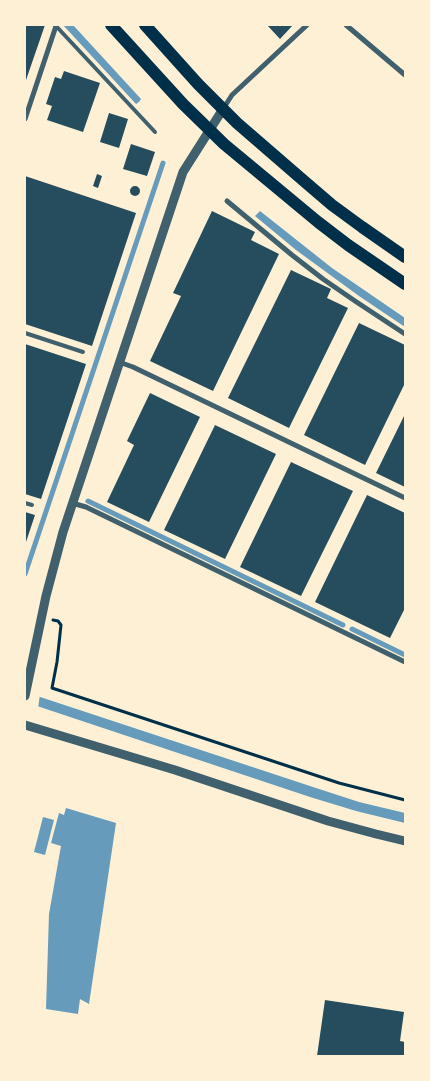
<!DOCTYPE html>
<html>
<head>
<meta charset="utf-8">
<style>
	body { margin:0 }
	#map { position:relative; width:430px; height:1081px; overflow:hidden; background:#fdf0d5; font-family:Barlow,sans-serif }
	canvas { display:block }
	.frame { position:absolute; inset:0; border:26px solid #fdf0d5; pointer-events:none }
</style>
</head>
<body>
<div id="map">
<canvas width="430" height="1081"></canvas>
<div class="frame"></div>
</div>
<script>
const ctx = document.querySelector('canvas').getContext('2d');
ctx.lineJoin = 'round';
function fillPath(path, color) {
  ctx.fillStyle = color;
  ctx.fill(path, 'evenodd');
}
function shape(rows) {
  const path = new Path2D();
  for (const r of rows) {
    if (r.length === 3) {
      path.moveTo(r[0] + r[2], r[1]);
      path.arc(r[0], r[1], r[2], 0, 2 * Math.PI);
      continue;
    }
    path.moveTo(r[0], r[1]);
    for (let i = 2; i < r.length; i += 2) path.lineTo(r[i], r[i + 1]);
  }
  return path;
}
function stroke(path, color, width, dash) {
  ctx.strokeStyle = color;
  ctx.lineWidth = width;
  ctx.lineCap = dash ? 'butt' : 'round';
  ctx.setLineDash(dash || []);
  ctx.stroke(path);
}
fillPath(shape([
	[63,25,73,25,141,99,139,102,136,104],
	[260,211,332,268,405,318,405,327,359,296,296,250,255,216],
	[25,692,313,787,359,802,405,813,405,823,356,811,310,797,25,702],
	[66,808,116,823,89,1004,80,999,78,1014,46,1009,49,914,61,846,51,843,59,813,64,815],
	[43,817,54,820,45,855,34,852]
]), '#669bbc');
fillPath(shape([
	[25,689,40,694,38,709,25,705]
]), '#fdf0d5');
stroke(shape([
	[88,501,343,625],
	[25,574,163,163],
	[352,629,405,655]
]), '#669bbc', 5);
fillPath(shape([
	[25,25,45,25,25,83],
	[267,25,293,25,280,39],
	[64,71,100,83,83,132,47,120,52,106,46,104,55,77,61,79],
	[109,113,128,119,119,148,100,142],
	[131,144,155,152,147,176,123,169],
	[97,174,102,176,98,188,93,186],
	[25,176,136,213,92,346,25,324],
	[135,191,5],
	[212,211,255,232,251,240,279,254,213,391,150,361,181,296,173,293],
	[291,270,331,289,327,298,348,308,289,428,228,398],
	[359,323,405,345,405,383,365,465,304,435],
	[25,344,86,364,41,499,25,494],
	[150,393,200,417,149,522,107,502,134,445,127,441],
	[405,414,405,487,376,473],
	[215,425,276,454,225,559,164,530],
	[291,462,353,491,301,596,240,567],
	[367,495,405,513,405,608,390,638,315,602],
	[25,512,35,515,25,545],
	[325,1000,404,1012,400,1041,405,1042,405,1056,317,1056]
]), '#264d5e');
stroke(shape([
	[53,620,58,621,61,625,57,662,52,688,339,783,405,800]
]), '#003049', 3);
stroke(shape([
	[56,26,155,132],
	[25,333,83,352],
	[25,503,32,505]
]), '#3f606c', 4);
stroke(shape([
	[346,25,405,75],
	[223,109,232,95,307,25],
	[25,119,56,26,55,25],
	[227,201,292,255,323,279,355,301,405,334],
	[119,362,133,367,405,498],
	[72,503,86,507,405,662]
]), '#3f606c', 5);
stroke(shape([
	[25,696,46,596,63,532,183,172,223,109],
	[25,725,175,770,328,821,376,834,405,841]
]), '#3f606c', 9);
stroke(shape([
	[111,25,183,104,224,144,318,222,348,245,405,284],
	[145,25,198,84,237,123,304,181,332,205,362,227,405,257]
]), '#003049', 12);
</script>
</body>
</html>
